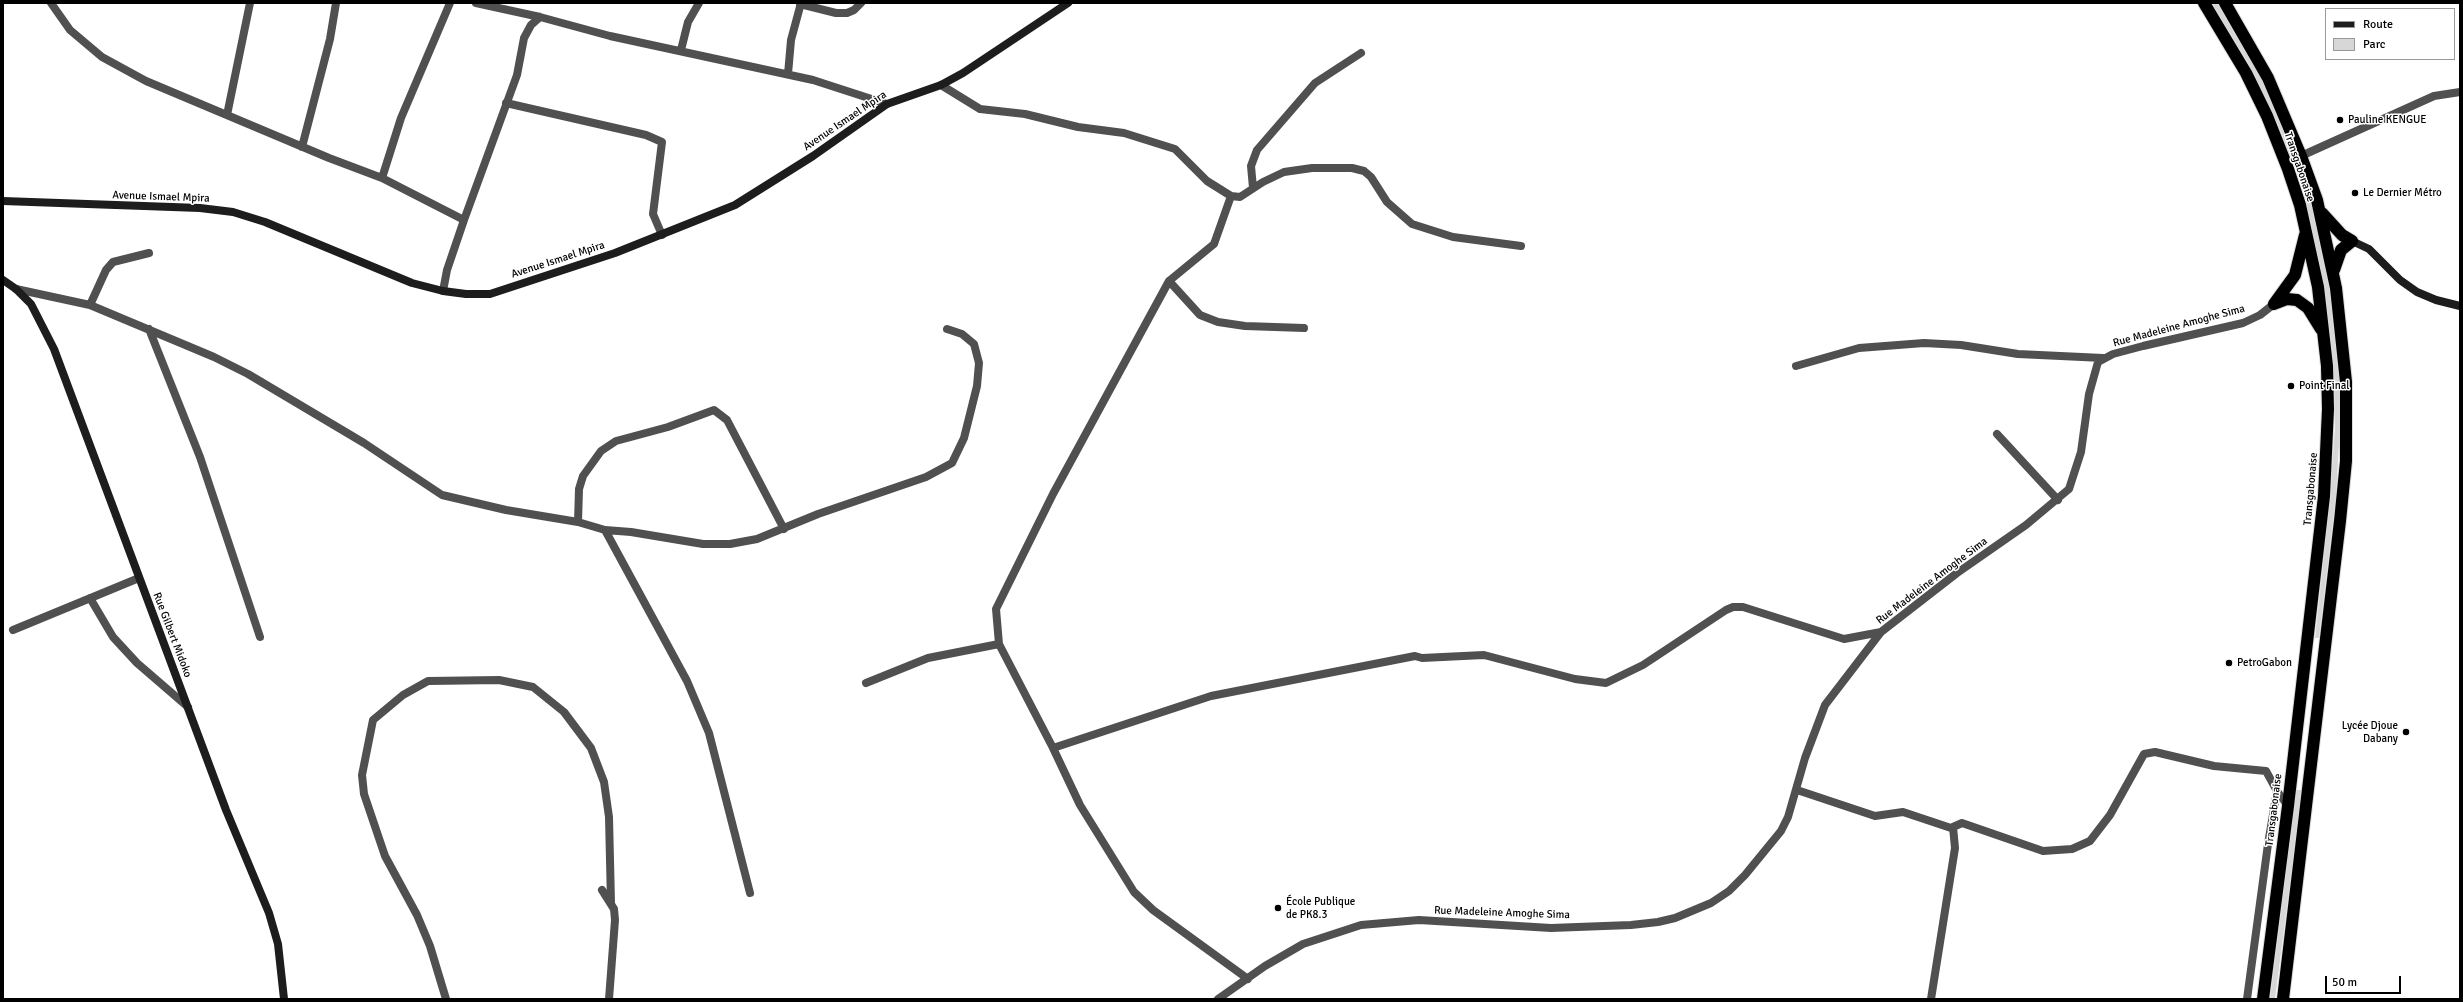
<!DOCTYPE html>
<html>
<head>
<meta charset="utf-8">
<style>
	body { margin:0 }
	#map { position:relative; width:2463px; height:1002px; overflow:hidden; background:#fff; font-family:Signika,sans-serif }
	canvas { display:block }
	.frame { position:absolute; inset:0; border:4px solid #000; pointer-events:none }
	.legend { position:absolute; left:2325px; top:8px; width:130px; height:52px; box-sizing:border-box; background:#fff; border:1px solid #999; margin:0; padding:5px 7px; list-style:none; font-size:12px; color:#000 }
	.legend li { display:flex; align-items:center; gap:8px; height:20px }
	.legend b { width:20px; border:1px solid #999 }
	.scale { position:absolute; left:2325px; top:976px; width:76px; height:18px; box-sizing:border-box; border:2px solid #000; border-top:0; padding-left:5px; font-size:12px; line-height:14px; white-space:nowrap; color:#000; -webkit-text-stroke:3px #fff; paint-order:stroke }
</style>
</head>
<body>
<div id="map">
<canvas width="2463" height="1002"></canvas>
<div class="frame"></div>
<ul class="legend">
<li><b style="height:5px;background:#1d1d1d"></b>Route</li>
<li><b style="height:11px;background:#d7d7d7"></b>Parc</li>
</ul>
<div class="scale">50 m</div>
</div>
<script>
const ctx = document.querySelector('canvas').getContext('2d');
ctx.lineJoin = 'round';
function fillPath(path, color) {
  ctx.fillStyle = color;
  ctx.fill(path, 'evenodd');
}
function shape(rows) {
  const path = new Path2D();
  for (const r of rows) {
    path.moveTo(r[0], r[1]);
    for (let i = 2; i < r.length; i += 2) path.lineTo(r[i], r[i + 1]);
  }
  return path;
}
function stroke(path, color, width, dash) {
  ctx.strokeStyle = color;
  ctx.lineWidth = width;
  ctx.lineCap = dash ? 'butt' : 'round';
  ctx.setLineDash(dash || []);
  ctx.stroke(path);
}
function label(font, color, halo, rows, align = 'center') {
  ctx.font = font + ' Signika,sans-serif';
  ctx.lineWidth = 3;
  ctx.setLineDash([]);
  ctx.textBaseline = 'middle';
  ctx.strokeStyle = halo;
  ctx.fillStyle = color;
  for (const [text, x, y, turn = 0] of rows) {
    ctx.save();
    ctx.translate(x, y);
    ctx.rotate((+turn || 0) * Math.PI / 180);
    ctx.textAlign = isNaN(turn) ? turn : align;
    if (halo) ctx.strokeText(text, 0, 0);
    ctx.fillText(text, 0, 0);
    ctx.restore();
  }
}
fillPath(shape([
	[2211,3,2218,3,2261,77,2299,166,2311,202,2330,290,2340,373,2340,427,2336,497,2319,638,2315,638,2330,497,2335,426,2334,373,2325,291,2306,203,2281,132,2247,61],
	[2296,790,2302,790,2299,815,2275,999,2270,999]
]), '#d7d7d7');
const highway = shape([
	[2204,3,2246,73,2267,116,2288,169,2300,205,2318,287,2327,366,2328,409,2324,496,2288,806,2263,999],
	[2225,3,2268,78,2301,156,2317,200,2336,288,2346,382,2346,461,2340,521,2283,999],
	[2322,213,2342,235,2352,241,2341,250,2334,270],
	[2274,304,2295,275,2305,235],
	[2274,304,2287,299,2297,300,2308,308,2321,329]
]);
stroke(highway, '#dbdbdb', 14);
stroke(shape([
	[51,3,70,30,102,57,146,81,329,158,382,178,464,220],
	[476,3,540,17,610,36,813,80,887,104],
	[800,4,836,13,847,13,854,10,861,3],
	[681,50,688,22,699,3],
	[788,74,791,40,801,3],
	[941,85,980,109,1025,114,1078,127,1124,133,1175,149,1207,181,1231,196,1240,197,1263,182,1284,172,1312,168,1352,168,1364,171,1371,177,1387,202,1412,224,1453,237,1521,246],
	[506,103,646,135,662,142,653,214,662,235],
	[227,115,250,3],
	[302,147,330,39,336,3],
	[2301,156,2434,96,2460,92],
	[382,178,401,118,450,3],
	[1253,188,1251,166,1257,150,1315,83,1361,53],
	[1231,196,1214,244,1169,281,1053,494,996,609,999,644,1053,748,1211,696,1415,656,1422,658,1484,655,1575,679,1606,683,1643,665,1726,610,1733,607,1743,607,1844,639,1881,632],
	[1169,281,1200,315,1218,322,1245,326,1304,328],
	[16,289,90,305,214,357,248,374,364,443,442,495,506,510,578,522,605,530,687,681,709,733,750,893],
	[443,291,447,270,464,220,517,75,524,38,531,25,540,17],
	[90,305,106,270,113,262,149,253],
	[149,329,200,457,260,637],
	[1796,366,1859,348,1924,343,1961,345,2018,354,2103,358],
	[1997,434,2058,500],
	[578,522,579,489,583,476,601,451,616,441,668,427,714,410,727,420,784,529],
	[605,530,631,532,703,544,730,544,757,539,818,514,926,477,952,463,964,438,977,386,979,363,974,344,962,334,947,329],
	[90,598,113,637,137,663,188,707],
	[13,630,139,578],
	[866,683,928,658,999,644],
	[1053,748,1080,805,1134,892,1153,910,1248,979],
	[1797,790,1875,816,1903,812,1951,828],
	[602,890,614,909,615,920,609,999],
	[446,999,430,946,417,915,385,856,364,794,362,775,373,720,403,695,428,681,499,680,533,687,564,712,591,748,604,782,609,817,611,903],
	[1218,999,1265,966,1303,944,1361,925,1419,920,1551,928,1631,925,1658,922,1675,918,1711,903,1729,891,1745,875,1781,831,1788,817,1805,758,1825,705,1881,632,1957,573,2026,525,2069,489,2081,452,2089,394,2098,362,2113,354,2143,346,2243,323,2260,315,2274,304],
	[1931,999,1955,848,1953,827,1962,823,2043,851,2072,849,2090,841,2110,815,2144,754,2155,752,2214,766,2266,771,2277,791,2288,806],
	[2247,999,2268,844,2277,791]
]), '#505050', 8);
stroke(shape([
	[3,201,200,208,233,212,265,222,412,283,443,291,466,294,490,294,615,253,735,205,813,156,887,104,941,85,963,73,1068,3],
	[2352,241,2369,249,2400,280,2417,292,2436,300,2460,306],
	[3,280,16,289,31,304,54,349,226,810,269,913,278,944,284,999]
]), '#1d1d1d', 8);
stroke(highway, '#000', 12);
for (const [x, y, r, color] of [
	[2340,120,4,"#000"],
	[2355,193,4,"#000"],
	[2291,386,4,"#000"],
	[2229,663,4,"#000"],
	[2406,732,4,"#000"],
	[1278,908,4,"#000"]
]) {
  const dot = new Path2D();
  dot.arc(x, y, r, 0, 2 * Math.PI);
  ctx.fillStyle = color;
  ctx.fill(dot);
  stroke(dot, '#fff', 1.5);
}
label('11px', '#000', '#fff', [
	["Pauline KENGUE",2348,120],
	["Le Dernier Métro",2363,193],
	["Point Final",2299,386],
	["PetroGabon",2237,663],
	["Lycée Djoue",2398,726,"right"],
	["Dabany",2398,739,"right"],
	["École Publique",1286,902],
	["de PK8.3",1286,915]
], 'left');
label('11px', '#000', '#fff', [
	["Avenue Ismael Mpira",845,121,-34],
	["Transgabonaise",2299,167,71],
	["Avenue Ismael Mpira",161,197,2],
	["Avenue Ismael Mpira",558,260,-18],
	["Rue Madeleine Amoghe Sima",2179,326,-15],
	["Transgabonaise",2311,489,-85],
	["Rue Madeleine Amoghe Sima",1932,581,-37],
	["Rue Gilbert Midoko",172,635,69],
	["Transgabonaise",2274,810,-83],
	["Rue Madeleine Amoghe Sima",1502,913,2]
]);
</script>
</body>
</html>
